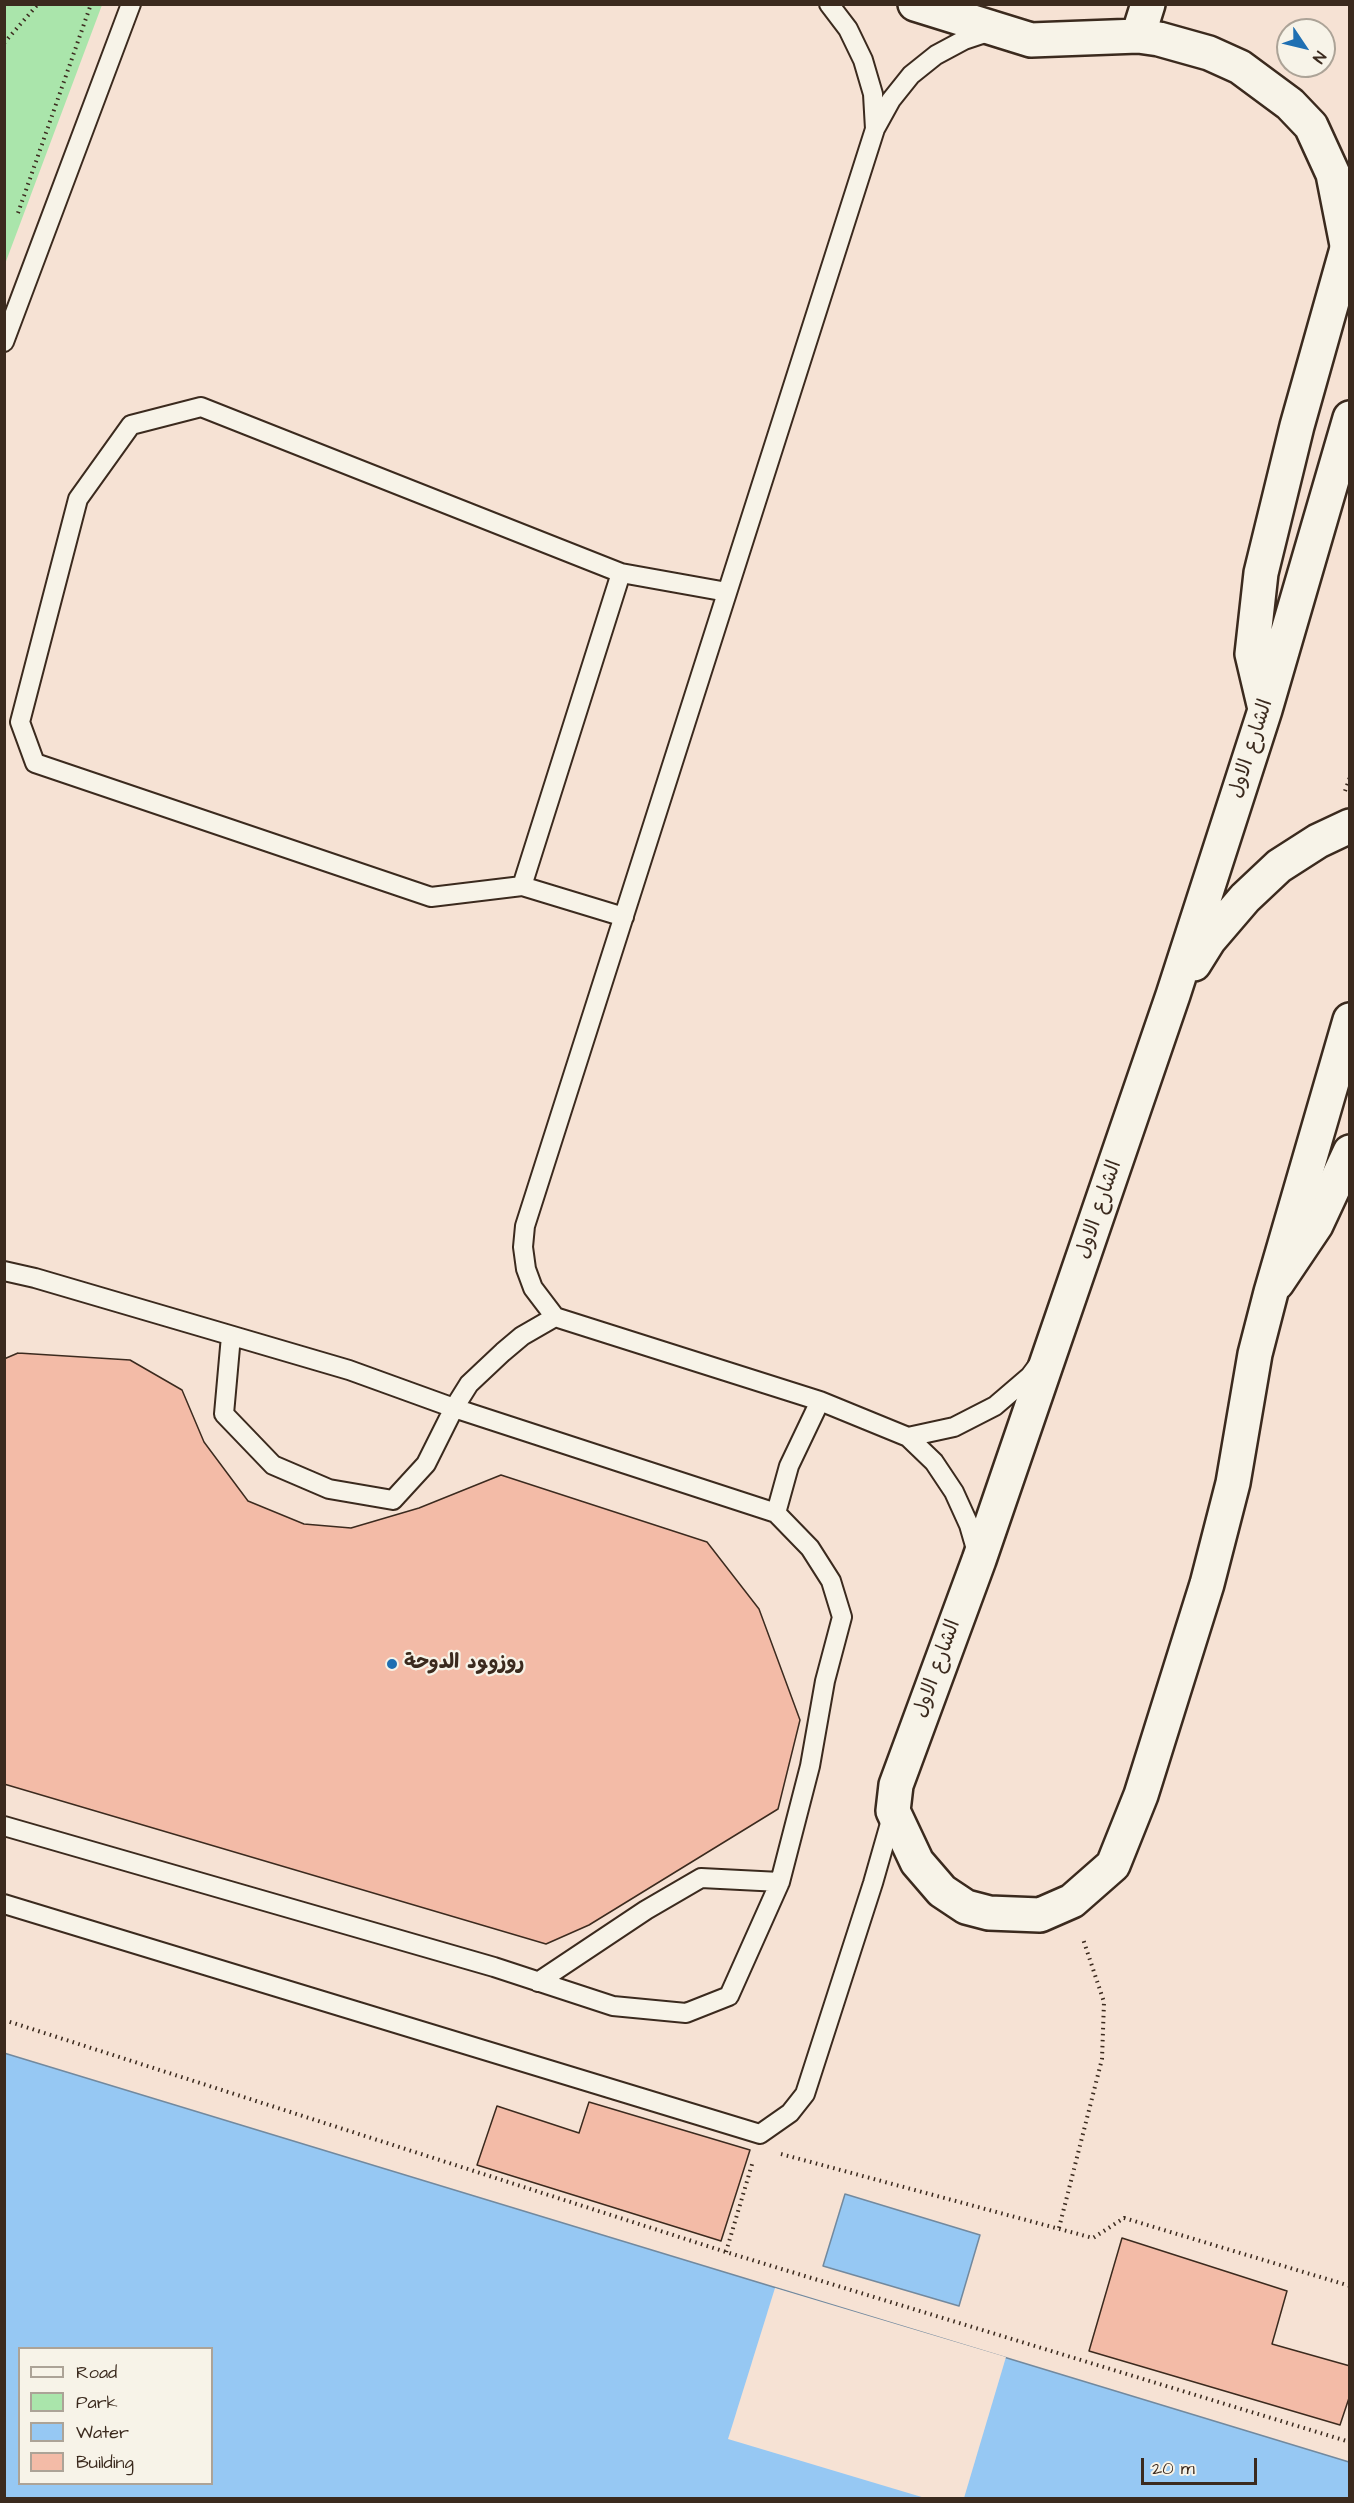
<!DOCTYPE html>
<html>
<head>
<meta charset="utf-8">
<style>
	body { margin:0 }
	#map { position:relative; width:1354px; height:2503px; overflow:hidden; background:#f6e2d4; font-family:"Architects Daughter",sans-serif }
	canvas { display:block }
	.frame { position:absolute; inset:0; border:6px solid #3b2a1e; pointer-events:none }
	.legend { position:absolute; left:18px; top:2347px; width:195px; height:138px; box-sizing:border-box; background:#f7f3e8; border:2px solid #aca397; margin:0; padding:8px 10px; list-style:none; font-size:18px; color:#3b2a1e }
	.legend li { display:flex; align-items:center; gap:12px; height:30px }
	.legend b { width:30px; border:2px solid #aca397 }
	.north { position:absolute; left:1276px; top:18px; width:60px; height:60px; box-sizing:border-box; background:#f7f3e8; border:2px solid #aca397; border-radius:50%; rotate:125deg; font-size:16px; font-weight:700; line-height:24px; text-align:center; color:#3b2a1e }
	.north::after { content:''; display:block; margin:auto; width:21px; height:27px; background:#1f6fb2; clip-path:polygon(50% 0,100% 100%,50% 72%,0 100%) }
	.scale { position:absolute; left:1141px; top:2458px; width:116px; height:27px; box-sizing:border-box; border:3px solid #3b2a1e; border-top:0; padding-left:8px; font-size:18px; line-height:21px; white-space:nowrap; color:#3b2a1e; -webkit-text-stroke:4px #f7f3e8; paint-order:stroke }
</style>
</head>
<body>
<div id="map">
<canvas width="1354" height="2503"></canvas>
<div class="frame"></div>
<ul class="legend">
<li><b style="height:8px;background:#f7f3e8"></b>Road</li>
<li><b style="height:16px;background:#aae5ab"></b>Park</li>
<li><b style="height:16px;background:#96c8f3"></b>Water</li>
<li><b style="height:16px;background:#f3bba7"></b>Building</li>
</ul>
<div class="north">N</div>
<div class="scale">20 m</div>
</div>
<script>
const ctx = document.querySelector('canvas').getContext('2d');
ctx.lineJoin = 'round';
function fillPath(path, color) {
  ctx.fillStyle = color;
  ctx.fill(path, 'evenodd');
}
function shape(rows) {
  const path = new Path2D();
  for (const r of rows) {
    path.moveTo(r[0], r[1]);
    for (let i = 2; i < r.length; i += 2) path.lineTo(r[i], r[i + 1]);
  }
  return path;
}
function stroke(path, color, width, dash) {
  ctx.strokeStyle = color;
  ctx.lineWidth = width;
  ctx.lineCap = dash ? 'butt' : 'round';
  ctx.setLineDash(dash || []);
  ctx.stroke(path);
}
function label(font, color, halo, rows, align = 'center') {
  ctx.font = font + ' "Architects Daughter","Playpen Sans Arabic",sans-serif';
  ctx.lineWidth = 4.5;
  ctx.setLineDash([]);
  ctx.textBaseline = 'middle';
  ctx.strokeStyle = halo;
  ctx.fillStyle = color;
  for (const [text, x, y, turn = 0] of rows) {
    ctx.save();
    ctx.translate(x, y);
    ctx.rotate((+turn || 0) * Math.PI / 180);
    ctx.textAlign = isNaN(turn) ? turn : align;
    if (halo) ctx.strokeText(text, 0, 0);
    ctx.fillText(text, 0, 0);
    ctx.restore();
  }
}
fillPath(shape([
	[5,4,102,5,5,264,4,5]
]), '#aae5ab');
const water = shape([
	[4,2053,1349,2462,1349,2498,5,2498,4,2053],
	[20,2348,212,2348,212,2484,20,2484,20,2348],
	[845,2194,980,2235,959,2306,823,2266,845,2194]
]);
fillPath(water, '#96c8f3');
stroke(water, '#72899e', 1.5);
fillPath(shape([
	[775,2288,1006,2357,964,2498,925,2498,728,2439]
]), '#f6e2d4');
const building = shape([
	[18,1353,130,1360,182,1390,204,1442,248,1501,304,1524,351,1528,419,1508,501,1475,707,1542,759,1609,800,1720,778,1809,589,1925,546,1944,4,1784,4,1359,18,1353],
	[589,2102,750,2150,721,2241,477,2165,497,2106,579,2133,589,2102],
	[1122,2238,1287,2291,1272,2344,1350,2366,1350,2395,1340,2425,1089,2351,1122,2238]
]);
fillPath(building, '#f3bba7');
stroke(building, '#3b2a1e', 1.5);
const lane = shape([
	[829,4,848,29,863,60,873,94,875,129],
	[4,342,131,4],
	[522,886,621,573],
	[624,917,522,886,431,897,35,763,20,722,78,499,131,425,201,407,621,573,727,592],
	[4,1271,35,1278,349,1370,454,1408,469,1384,503,1352,522,1336,555,1317],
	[231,1336,224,1414,273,1465,329,1489,393,1500,426,1464,454,1408,776,1513,789,1466,820,1401],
	[908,1437,954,1427,995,1406,1030,1376,1039,1364],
	[978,1556,969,1525,954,1492,934,1462,908,1437,820,1401,555,1317,533,1288,526,1269,523,1247,525,1226,875,129,891,100,911,75,936,55,964,40,991,31],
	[4,1826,494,1967,613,2006,686,2013,729,1996,780,1882,810,1766,825,1681,842,1617,831,1581,810,1548,776,1513],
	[4,1904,760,2134,790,2113,805,2094,873,1883,893,1813],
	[538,1982,646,1910,701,1878,780,1882]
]);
const street = shape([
	[915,4,1031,40,1138,36,1159,39,1209,53,1240,67,1290,104,1311,126,1333,174,1347,245],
	[1138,36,1148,4],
	[1277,1283,1316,1225,1350,1152]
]);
const primary = shape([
	[1350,418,1265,710,1173,995,979,1560,896,1785,893,1811,917,1862,942,1891,966,1907,989,1913,1040,1915,1072,1901,1113,1865,1141,1795,1207,1584,1233,1483,1255,1354,1271,1292,1350,1020],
	[1265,709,1252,654,1261,573,1297,426,1350,238],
	[1194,964,1209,940,1245,898,1279,866,1318,841,1350,826]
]);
stroke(lane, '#3b2a1e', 22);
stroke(street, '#3b2a1e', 38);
stroke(primary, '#3b2a1e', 38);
stroke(shape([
	[4,43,38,4],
	[18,213,91,4],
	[1345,791,1350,777],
	[4,2020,726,2252,1350,2442],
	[781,2154,1093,2238,1124,2218,1350,2286],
	[1059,2228,1102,2059,1104,2002,1083,1939],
	[726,2252,753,2161]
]), '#3b2a1e', 4, [1.5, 4.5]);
stroke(lane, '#f7f3e8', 18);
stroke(street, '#f7f3e8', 33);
stroke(primary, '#f7f3e8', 33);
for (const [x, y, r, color] of [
	[392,1664,6,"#1f6fb2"]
]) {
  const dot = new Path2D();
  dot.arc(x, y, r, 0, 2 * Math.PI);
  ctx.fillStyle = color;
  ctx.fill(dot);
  stroke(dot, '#f7f3e8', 2);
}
label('20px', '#3b2a1e', '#f7f3e8', [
	["الشارع الاول",1252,749,-72],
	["الشارع الاول",1100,1210,-71],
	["الشارع الاول",938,1669,-70]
]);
label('bold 20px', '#3b2a1e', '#f7f3e8', [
	["روزوود الدوحة",404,1664]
], 'left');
</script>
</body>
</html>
